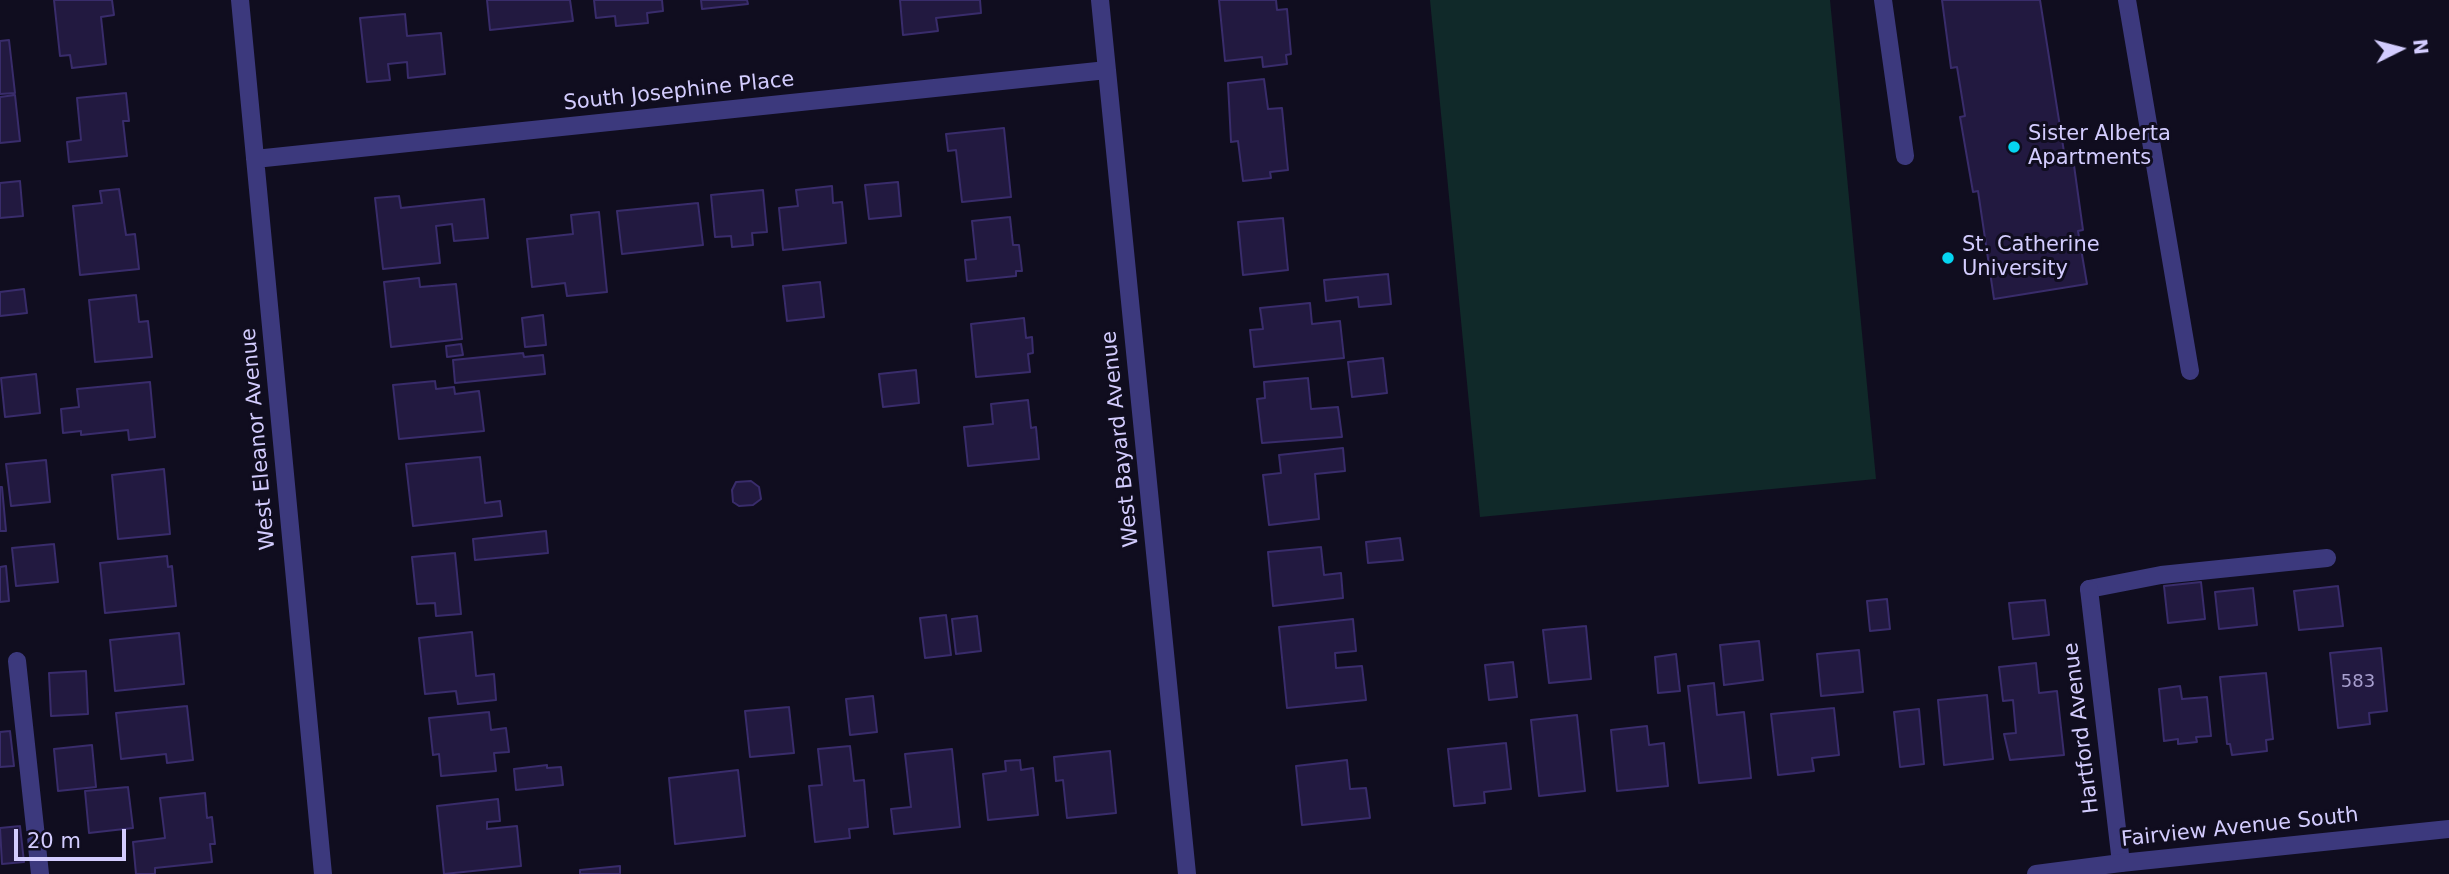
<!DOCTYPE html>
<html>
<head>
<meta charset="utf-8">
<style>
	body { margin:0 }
	#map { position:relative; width:2449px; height:874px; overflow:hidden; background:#100d1f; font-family:"DejaVu Sans",sans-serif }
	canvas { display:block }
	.north { position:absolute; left:2365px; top:14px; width:70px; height:70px; -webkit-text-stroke:5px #100d1f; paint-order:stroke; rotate:84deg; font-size:19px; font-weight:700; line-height:28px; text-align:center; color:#d3ccfe }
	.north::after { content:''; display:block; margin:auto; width:24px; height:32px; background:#d3ccfe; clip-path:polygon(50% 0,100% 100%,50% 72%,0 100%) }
	.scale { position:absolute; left:14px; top:829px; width:112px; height:32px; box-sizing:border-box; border:4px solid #d3ccfe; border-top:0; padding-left:9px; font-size:21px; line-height:24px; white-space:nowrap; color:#d3ccfe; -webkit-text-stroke:5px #100d1f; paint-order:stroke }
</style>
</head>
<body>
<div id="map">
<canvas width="2449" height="874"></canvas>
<div class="north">N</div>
<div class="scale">20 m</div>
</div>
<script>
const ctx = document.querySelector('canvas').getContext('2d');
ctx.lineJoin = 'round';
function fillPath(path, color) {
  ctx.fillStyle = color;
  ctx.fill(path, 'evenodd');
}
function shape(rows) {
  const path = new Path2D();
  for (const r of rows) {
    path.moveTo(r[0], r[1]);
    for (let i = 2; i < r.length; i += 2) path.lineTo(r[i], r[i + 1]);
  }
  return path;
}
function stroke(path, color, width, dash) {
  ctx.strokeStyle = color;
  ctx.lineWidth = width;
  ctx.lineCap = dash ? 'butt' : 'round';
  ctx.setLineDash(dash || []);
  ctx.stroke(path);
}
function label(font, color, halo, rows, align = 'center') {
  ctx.font = font + ' "DejaVu Sans",sans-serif';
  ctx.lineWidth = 6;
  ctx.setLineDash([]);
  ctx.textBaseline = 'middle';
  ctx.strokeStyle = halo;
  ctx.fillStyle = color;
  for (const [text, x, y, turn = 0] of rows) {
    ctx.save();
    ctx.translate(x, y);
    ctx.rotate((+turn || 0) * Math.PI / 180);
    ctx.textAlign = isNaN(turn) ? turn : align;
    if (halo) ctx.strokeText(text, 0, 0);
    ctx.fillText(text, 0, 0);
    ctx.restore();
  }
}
fillPath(shape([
	[1430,0,1830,0,1876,479,1480,517]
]), '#102929');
const building = shape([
	[54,0,112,0,114,15,101,17,106,64,72,68,70,55,60,56,54,0],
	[487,0,570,0,573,21,490,30,487,0],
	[594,0,662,0,663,11,647,13,648,23,616,26,615,16,596,18,594,0],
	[701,0,747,0,748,4,702,9,701,0],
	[900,0,980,0,981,13,936,18,938,31,903,35,900,0],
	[1219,0,1276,0,1277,10,1287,9,1291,54,1286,55,1287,64,1263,67,1262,57,1225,61,1219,0],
	[1942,0,2040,0,2064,152,2072,151,2083,230,2078,231,2087,284,1994,299,1978,191,1973,192,1960,117,1965,116,1957,67,1951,68,1942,0],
	[405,14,407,36,441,33,445,74,408,78,407,62,388,64,390,80,367,82,360,18,405,14],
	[9,40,15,93,0,94,0,41,9,40],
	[1264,79,1268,109,1282,108,1288,170,1270,172,1271,178,1243,181,1238,141,1231,142,1228,83,1264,79],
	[126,93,129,121,123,121,127,156,69,162,67,142,81,140,77,98,126,93],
	[15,95,20,141,0,143,0,97,15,95],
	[1004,128,1011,197,962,202,956,150,948,151,946,134,1004,128],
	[20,181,23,216,0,218,0,183,20,181],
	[898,182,901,216,869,219,865,185,898,182],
	[832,186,833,203,842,202,846,243,783,250,779,208,798,206,796,190,832,186],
	[119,189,126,235,135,234,139,269,80,275,73,206,102,203,100,191,119,189],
	[763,190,767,232,752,233,753,245,732,247,731,236,715,237,711,195,763,190],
	[399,196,401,208,484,199,488,238,454,241,452,224,436,226,440,263,383,269,375,198,399,196],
	[698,203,703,245,622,254,617,211,698,203],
	[599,212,607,292,567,296,565,283,532,287,527,239,573,234,571,215,599,212],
	[1010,217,1013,245,1019,245,1022,271,1016,271,1016,276,967,281,965,260,976,259,972,221,1010,217],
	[1283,218,1288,270,1243,275,1238,222,1283,218],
	[1388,274,1391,304,1359,307,1358,297,1326,301,1324,280,1388,274],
	[419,278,420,287,456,284,462,339,391,347,384,282,419,278],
	[820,282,824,317,787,321,783,286,820,282],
	[24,289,27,313,0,316,0,292,24,289],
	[136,295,139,322,148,321,152,357,95,362,89,300,136,295],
	[1310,303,1312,324,1340,321,1344,358,1254,367,1250,330,1263,329,1260,308,1310,303],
	[543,315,546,345,525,347,522,318,543,315],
	[1024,318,1026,338,1032,337,1033,353,1028,354,1030,372,976,377,971,324,1024,318],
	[461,344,463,355,447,357,446,346,461,344],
	[523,353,524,357,543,355,545,374,455,383,453,360,523,353],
	[1383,358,1387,393,1352,397,1348,362,1383,358],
	[916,370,919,403,883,407,879,374,916,370],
	[36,374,40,413,5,417,1,378,36,374],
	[1308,378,1311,409,1338,407,1342,437,1262,443,1257,399,1265,398,1264,382,1308,378],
	[435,381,436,389,454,387,455,394,479,391,484,431,399,439,393,385,435,381],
	[150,382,155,437,129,440,128,430,81,435,81,431,63,433,61,409,79,407,77,389,150,382],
	[1028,400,1031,428,1036,427,1039,459,968,466,964,427,993,424,991,404,1028,400],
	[1343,448,1345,471,1315,474,1319,519,1269,525,1263,475,1281,473,1279,455,1343,448],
	[480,457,485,503,500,501,502,516,413,526,406,464,480,457],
	[46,460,50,502,11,506,6,464,46,460],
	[164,469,170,534,118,539,112,475,164,469],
	[751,481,759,487,761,499,753,505,739,506,733,502,732,490,736,482,751,481],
	[0,487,2,487,6,531,0,531,0,487],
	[546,531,548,553,475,560,473,539,546,531],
	[1400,538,1403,560,1368,563,1366,542,1400,538],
	[54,544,58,582,16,586,12,548,54,544],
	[1321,547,1324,575,1341,573,1343,598,1273,606,1268,552,1321,547],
	[455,553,461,614,436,616,435,603,417,604,412,557,455,553],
	[167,556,168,567,172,566,176,606,105,613,100,563,167,556],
	[6,566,9,601,0,602,0,567,6,566],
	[2201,582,2205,619,2168,623,2164,586,2201,582],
	[2338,586,2343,626,2299,630,2294,591,2338,586],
	[2253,588,2257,625,2219,629,2215,592,2253,588],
	[1887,599,1890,629,1870,631,1867,601,1887,599],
	[2045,600,2049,635,2013,639,2009,603,2045,600],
	[946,615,951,655,925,658,920,618,946,615],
	[977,616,981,651,956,654,952,619,977,616],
	[1353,619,1356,651,1335,653,1336,668,1362,666,1366,700,1287,708,1279,627,1353,619],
	[1586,626,1591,679,1549,683,1543,630,1586,626],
	[472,632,476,676,494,674,496,700,458,704,456,691,425,694,419,638,472,632],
	[179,633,184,684,115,691,110,640,179,633],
	[1759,641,1763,680,1724,685,1720,645,1759,641],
	[2381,648,2387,711,2369,713,2370,724,2338,728,2330,653,2381,648],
	[1859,650,1863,692,1821,696,1817,654,1859,650],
	[1676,654,1680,691,1658,693,1655,657,1676,654],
	[1513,662,1517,697,1489,700,1485,665,1513,662],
	[2036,663,2039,693,2057,691,2064,755,2010,760,2004,734,2016,733,2013,700,2003,701,1999,667,2036,663],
	[86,671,88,714,51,716,49,673,86,671],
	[2266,673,2273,739,2266,740,2267,751,2232,755,2230,744,2227,744,2220,677,2266,673],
	[1714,683,1717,715,1744,712,1751,778,1699,783,1688,686,1714,683],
	[2180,686,2182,699,2207,697,2211,736,2196,737,2197,742,2178,744,2178,739,2164,741,2159,689,2180,686],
	[1987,695,1993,759,1944,765,1938,700,1987,695],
	[873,696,877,732,850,735,846,699,873,696],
	[187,706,193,760,167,763,166,754,121,759,116,713,187,706],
	[789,707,794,753,750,757,745,711,789,707],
	[1834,708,1839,755,1812,758,1814,771,1778,775,1771,714,1834,708],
	[1919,709,1924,764,1900,767,1894,712,1919,709],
	[489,712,491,730,506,728,509,752,494,753,496,771,441,776,439,754,433,755,429,718,489,712],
	[1577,715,1585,791,1539,796,1531,720,1577,715],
	[1647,726,1649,745,1664,743,1668,786,1617,791,1611,730,1647,726],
	[10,731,14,766,0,767,0,732,10,731],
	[1506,743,1511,789,1484,792,1485,803,1454,806,1448,749,1506,743],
	[92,745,96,787,58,791,54,749,92,745],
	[850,746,854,781,864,780,868,827,849,829,850,838,815,842,809,786,822,785,818,749,850,746],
	[952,749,960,827,894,834,891,809,911,807,905,754,952,749],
	[1110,751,1116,813,1067,818,1063,780,1056,781,1054,757,1110,751],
	[1020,760,1021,770,1033,768,1038,815,988,820,983,774,1006,771,1005,761,1020,760],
	[1347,760,1350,789,1366,788,1370,818,1302,825,1296,766,1347,760],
	[547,765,547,768,561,767,563,785,516,790,514,769,547,765],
	[738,770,745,836,675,844,669,778,738,770],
	[128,787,133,828,89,833,85,791,128,787],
	[205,793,207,818,212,817,215,844,210,844,212,862,155,868,155,874,136,874,133,842,165,838,160,798,205,793],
	[498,799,500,821,487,822,487,829,517,826,521,866,444,874,437,806,498,799],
	[20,826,24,862,2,864,0,828,20,826],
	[620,866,620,874,580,874,580,870,620,866]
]);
fillPath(building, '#221940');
stroke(building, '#392c6b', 2);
stroke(shape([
	[1883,0,1905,156],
	[2127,0,2190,371],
	[2089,589,2161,575,2327,558],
	[17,661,40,874]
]), '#3c397d', 18);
stroke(shape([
	[240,0,323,874],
	[1100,0,1187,874],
	[255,159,1107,70],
	[2089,589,2121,863]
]), '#3c397d', 18);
stroke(shape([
	[2036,874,2121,863,2449,829]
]), '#3c397d', 18);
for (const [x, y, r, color] of [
	[2014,147,7,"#05d5f1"],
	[1948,258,7,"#05d5f1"]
]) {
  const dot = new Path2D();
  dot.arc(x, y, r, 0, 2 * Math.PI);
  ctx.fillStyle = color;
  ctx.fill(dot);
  stroke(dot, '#100d1f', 2.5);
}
label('18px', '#a79fce', null, [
	["583",2358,682]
]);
label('21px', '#d3ccfe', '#100d1f', [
	["South Josephine Place",679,92,-6],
	["West Eleanor Avenue",259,439,-95],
	["West Bayard Avenue",1121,439,-96],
	["Hartford Avenue",2082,728,-97],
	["Fairview Avenue South",2240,828,-6]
]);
label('21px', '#d3ccfe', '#100d1f', [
	["Sister Alberta",2028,135],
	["Apartments",2028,159],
	["St. Catherine",1962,246],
	["University",1962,270]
], 'left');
</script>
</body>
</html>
